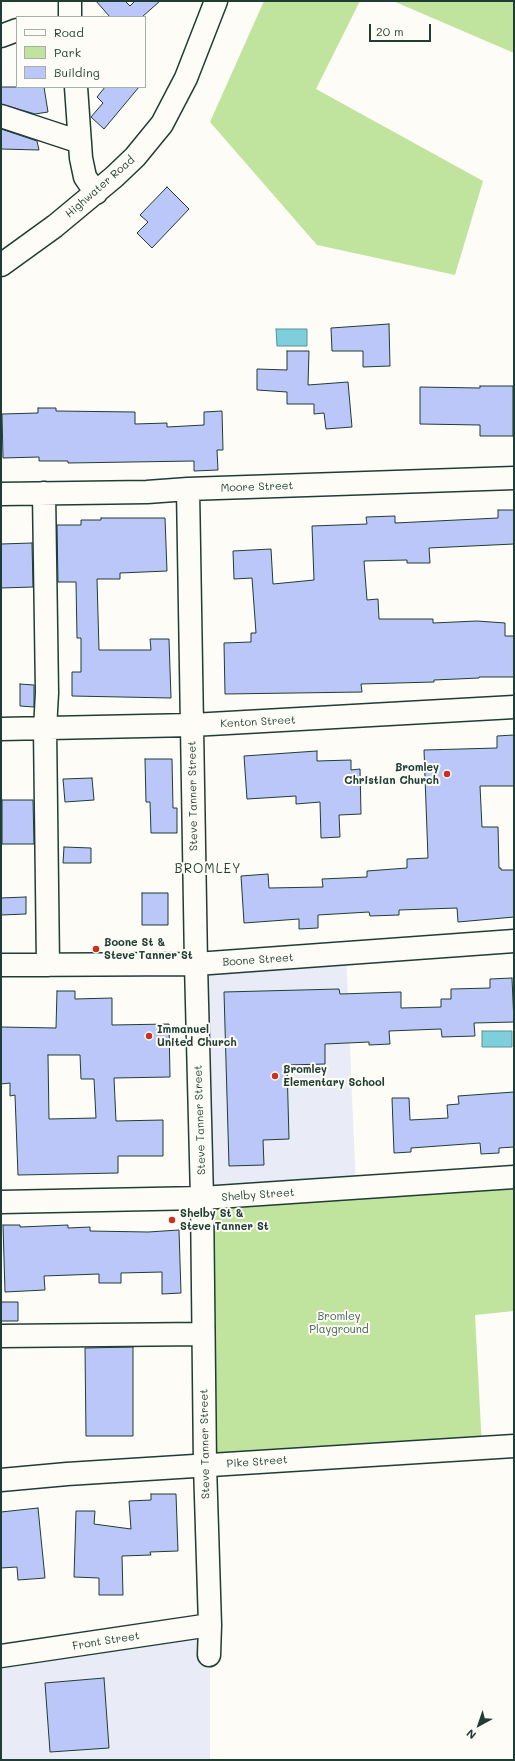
<!DOCTYPE html>
<html>
<head>
<meta charset="utf-8">
<style>
	body { margin:0 }
	#map { position:relative; width:515px; height:1761px; overflow:hidden; background:#fdfcf7; font-family:Mali,sans-serif }
	canvas { display:block }
	.frame { position:absolute; inset:0; border:2px solid #1f3d34; pointer-events:none }
	.legend { position:absolute; left:16px; top:16px; width:130px; height:72px; box-sizing:border-box; background:#fdfcf7; border:1px solid #a4b0a9; margin:0; padding:5px 7px; list-style:none; font-size:12px; color:#1f3d34 }
	.legend li { display:flex; align-items:center; gap:8px; height:20px }
	.legend b { width:20px; border:1px solid #a4b0a9 }
	.north { position:absolute; left:459px; top:1705px; width:40px; height:40px; -webkit-text-stroke:3px #fdfcf7; paint-order:stroke; rotate:220deg; font-size:11px; font-weight:700; line-height:16px; text-align:center; color:#1f3d34 }
	.north::after { content:''; display:block; margin:auto; width:14px; height:18px; background:#1f3d34; clip-path:polygon(50% 0,100% 100%,50% 72%,0 100%) }
	.scale { position:absolute; left:369px; top:24px; width:62px; height:18px; box-sizing:border-box; border:2px solid #1f3d34; border-top:0; padding-left:5px; font-size:12px; line-height:14px; white-space:nowrap; color:#1f3d34; -webkit-text-stroke:3px #fdfcf7; paint-order:stroke }
</style>
</head>
<body>
<div id="map">
<canvas width="515" height="1761"></canvas>
<div class="frame"></div>
<ul class="legend">
<li><b style="height:5px;background:#fdfcf7"></b>Road</li>
<li><b style="height:11px;background:#c0e49d"></b>Park</li>
<li><b style="height:11px;background:#bac7f8"></b>Building</li>
</ul>
<div class="north">N</div>
<div class="scale">20 m</div>
</div>
<script>
const ctx = document.querySelector('canvas').getContext('2d');
ctx.lineJoin = 'round';
function fillPath(path, color) {
  ctx.fillStyle = color;
  ctx.fill(path, 'evenodd');
}
function shape(rows) {
  const path = new Path2D();
  for (const r of rows) {
    path.moveTo(r[0], r[1]);
    for (let i = 2; i < r.length; i += 2) path.lineTo(r[i], r[i + 1]);
  }
  return path;
}
function stroke(path, color, width, dash) {
  ctx.strokeStyle = color;
  ctx.lineWidth = width;
  ctx.lineCap = dash ? 'butt' : 'round';
  ctx.setLineDash(dash || []);
  ctx.stroke(path);
}
function label(font, color, halo, rows, align = 'center') {
  ctx.font = font + ' Mali,sans-serif';
  ctx.lineWidth = 4;
  ctx.setLineDash([]);
  ctx.textBaseline = 'middle';
  ctx.strokeStyle = halo;
  ctx.fillStyle = color;
  for (const [text, x, y, turn = 0] of rows) {
    ctx.save();
    ctx.translate(x, y);
    ctx.rotate((+turn || 0) * Math.PI / 180);
    ctx.textAlign = isNaN(turn) ? turn : align;
    if (halo) ctx.strokeText(text, 0, 0);
    ctx.fillText(text, 0, 0);
    ctx.restore();
  }
}
fillPath(shape([
	[346,953,356,1188,202,1198,196,964],
	[210,1625,210,1760,1,1760,1,1656]
]), '#e9ecf7');
fillPath(shape([
	[264,1,360,1,316,89,483,181,455,275,317,245,210,122],
	[393,1,514,1,514,53],
	[514,1177,514,1311,475,1315,482,1448,205,1465,202,1198]
]), '#c0e49d');
const water = shape([
	[276,329,307,329,307,346,277,346,276,329],
	[482,1031,512,1031,512,1047,482,1047,482,1031]
]);
fillPath(water, '#7ecedb');
stroke(water, '#589498', 1);
const building = shape([
	[96,1,125,1,130,6,135,1,160,1,142,17,110,17,96,1],
	[1,87,44,87,48,112,35,114,1,104,1,87],
	[105,87,139,87,104,129,91,117,103,103,97,97,105,87],
	[1,129,37,141,39,150,1,149,1,129],
	[167,187,189,209,152,248,137,233,148,222,140,215,167,187],
	[389,324,390,366,363,367,363,351,332,351,331,328,389,324],
	[287,351,309,351,308,385,348,382,352,427,326,429,324,413,314,414,314,404,287,404,287,392,257,390,257,369,287,370,287,351],
	[480,386,513,386,513,436,480,436,480,425,420,424,420,387,480,388,480,386],
	[38,408,56,408,56,411,135,412,135,424,167,423,167,427,204,425,204,412,222,411,223,450,217,450,218,470,194,471,194,461,68,463,68,461,39,461,39,457,3,458,2,414,38,413,38,408],
	[498,510,514,510,514,544,429,548,430,563,407,563,407,560,364,561,367,600,378,599,379,619,433,619,433,623,477,621,505,623,505,636,514,636,514,677,479,677,479,678,434,680,434,682,361,684,362,692,225,694,224,643,251,642,251,633,256,633,252,578,234,579,233,551,271,549,273,584,314,580,312,526,367,524,366,517,395,516,395,523,498,518,498,510],
	[101,518,165,518,167,571,120,573,120,579,97,579,99,650,151,650,150,639,169,639,171,698,72,696,72,672,81,672,81,638,77,638,76,582,58,582,57,525,81,525,81,520,101,520,101,518],
	[32,543,33,587,1,588,1,544,32,543],
	[20,684,34,685,34,707,20,706,20,684],
	[514,735,514,786,480,786,482,827,498,827,499,868,501,868,501,870,514,870,514,917,458,922,457,908,399,910,399,915,370,916,369,912,318,915,318,928,299,929,299,919,244,923,241,876,268,874,269,888,323,887,322,879,367,877,367,871,407,868,407,859,428,858,424,750,497,748,497,736,514,735],
	[317,751,317,761,351,760,351,770,360,769,361,814,339,815,340,837,321,838,320,802,296,804,296,796,247,799,244,756,317,751],
	[145,759,172,759,173,808,177,808,177,833,151,833,150,802,146,802,145,759],
	[92,778,94,800,65,802,63,779,92,778],
	[2,800,33,800,34,844,2,844,2,800],
	[64,847,91,848,91,863,63,863,64,847],
	[142,893,168,893,168,925,142,925,142,893],
	[26,897,26,914,1,915,1,898,26,897],
	[512,978,514,1022,474,1023,475,1036,442,1037,441,1029,389,1031,390,1044,369,1045,369,1042,325,1044,325,1064,287,1065,289,1139,263,1140,264,1165,229,1166,224,992,339,989,340,994,401,992,401,1008,441,1007,441,999,451,999,451,989,490,988,490,979,512,978],
	[57,991,75,991,75,999,112,998,112,1025,169,1024,170,1077,114,1078,116,1121,163,1120,163,1156,118,1156,118,1173,18,1175,15,1095,10,1096,10,1083,1,1084,1,1027,56,1028,57,991],
	[48,1055,80,1055,81,1079,94,1079,96,1118,49,1119,48,1055],
	[514,1092,514,1147,499,1148,499,1153,481,1154,480,1143,411,1148,411,1152,394,1153,392,1098,409,1098,410,1120,448,1118,447,1105,459,1104,458,1096,514,1092],
	[3,1225,20,1225,20,1227,68,1225,68,1228,90,1227,90,1231,148,1232,179,1230,181,1293,162,1294,162,1272,121,1273,121,1283,99,1283,99,1274,44,1276,45,1290,5,1292,3,1225],
	[1,1302,18,1302,18,1321,1,1321,1,1302],
	[133,1347,133,1436,86,1436,85,1348,133,1347],
	[151,1494,176,1494,178,1551,150,1552,151,1555,122,1556,123,1595,99,1595,99,1578,74,1577,76,1511,95,1511,94,1524,131,1529,129,1501,151,1500,151,1494],
	[38,1508,45,1578,18,1580,17,1567,1,1568,1,1512,38,1508],
	[104,1678,109,1748,50,1752,45,1683,104,1678]
]);
fillPath(building, '#bac7f8');
stroke(building, '#1f3d34', 1);
const minor = shape([
	[70,1,70,17],
	[1,36,17,30],
	[76,87,81,158,85,177,96,193],
	[1,116,80,142],
	[1,265,55,226,114,177,135,157,162,124,186,78,216,1],
	[188,489,196,964,202,1198,205,1465,210,1625,209,1655],
	[44,493,47,693,45,729,48,965],
	[1,494,147,492,188,489,514,478],
	[1,729,192,725,514,707],
	[1,965,196,964,514,941],
	[1,1202,202,1198,514,1177],
	[1,1336,203,1334],
	[1,1656,210,1625]
]);
const major = shape([
	[1,1480,67,1474,514,1446]
]);
stroke(minor, '#1f3d34', 25);
stroke(major, '#1f3d34', 25);
stroke(minor, '#fdfcf7', 22);
stroke(major, '#fdfcf7', 22);
for (const [x, y, r, color] of [
	[447,774,4,"#c8321e"],
	[96,949,4,"#c8321e"],
	[149,1036,4,"#c8321e"],
	[275,1076,4,"#c8321e"],
	[172,1220,4,"#c8321e"]
]) {
  const dot = new Path2D();
  dot.arc(x, y, r, 0, 2 * Math.PI);
  ctx.fillStyle = color;
  ctx.fill(dot);
  stroke(dot, '#fdfcf7', 1.5);
}
label('11px', '#1f3d34', '#fdfcf7', [
	["Highwater Road",100,187,-41],
	["Moore Street",257,487,-2],
	["Kenton Street",258,722,-3],
	["Steve Tanner Street",193,796,-91],
	["Boone Street",258,960,-4],
	["Steve Tanner Street",200,1120,-92],
	["Shelby Street",258,1195,-4],
	["Steve Tanner Street",205,1444,-91],
	["Pike Street",257,1462,-4],
	["Front Street",106,1641,-9]
]);
label('bold 11px', '#1f3d34', '#fdfcf7', [
	["Bromley",439,768,"right"],
	["Christian Church",439,781,"right"],
	["Boone St &",104,943],
	["Steve Tanner St",104,956],
	["Immanuel",157,1030],
	["United Church",157,1043],
	["Bromley",283,1070],
	["Elementary School",283,1083],
	["Shelby St &",180,1214],
	["Steve Tanner St",180,1227]
], 'left');
label('11px', '#3f5e49', '#fdfcf7', [
	["Bromley",339,1317],
	["Playground",339,1330]
]);
ctx.letterSpacing = '1px';
label('13px', '#1f3d34', '#fdfcf7', [
	["BROMLEY",208,869]
]);
ctx.letterSpacing = '0px';
</script>
</body>
</html>
